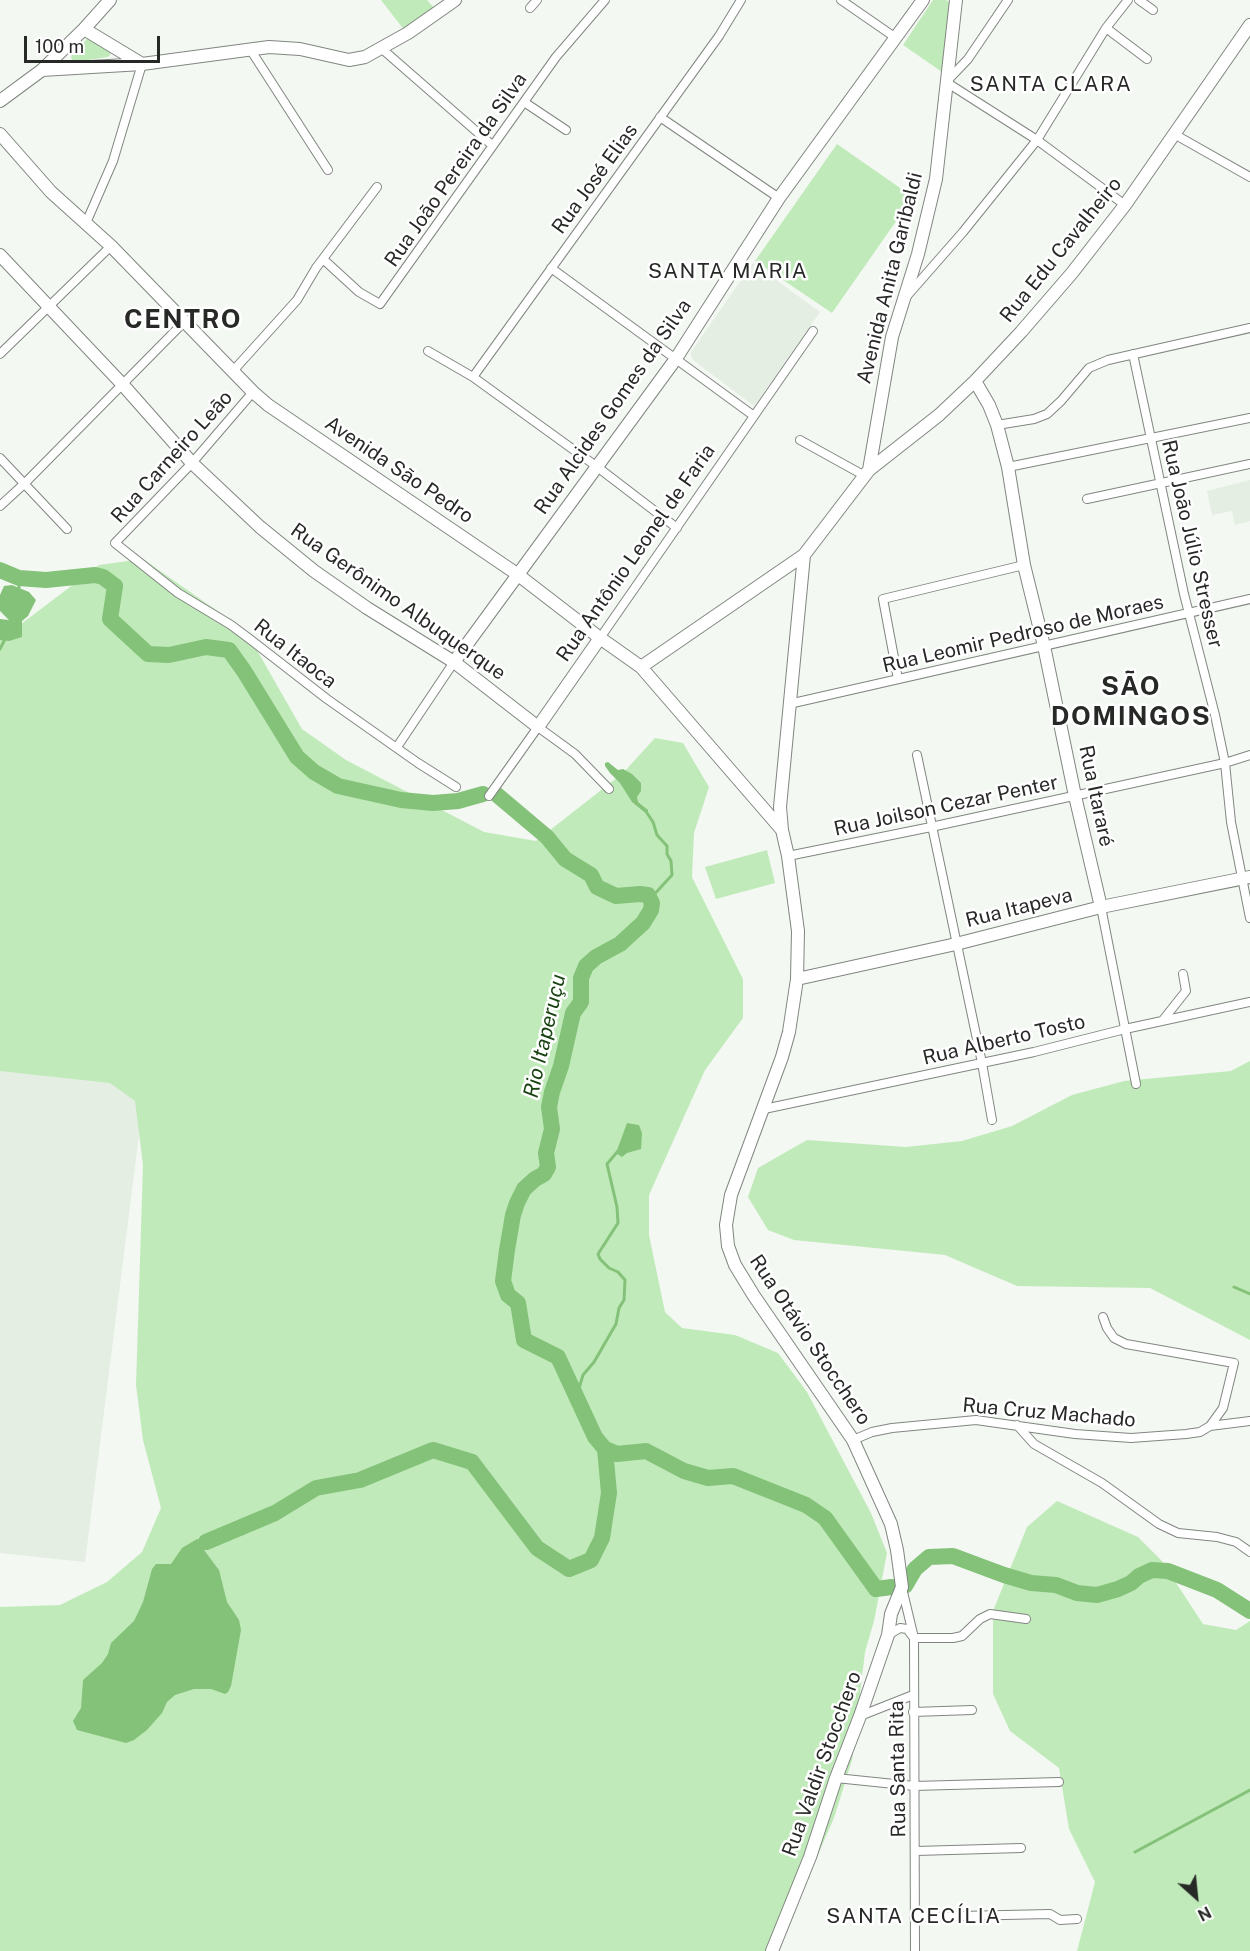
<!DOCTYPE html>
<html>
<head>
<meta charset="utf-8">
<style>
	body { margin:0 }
	#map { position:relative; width:1250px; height:1951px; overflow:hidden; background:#f3f8f2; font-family:"Public Sans",sans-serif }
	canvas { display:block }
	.north { position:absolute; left:1166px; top:1867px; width:60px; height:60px; -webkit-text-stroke:4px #fff; paint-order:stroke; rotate:153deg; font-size:16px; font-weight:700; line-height:24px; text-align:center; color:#272927 }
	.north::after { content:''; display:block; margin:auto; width:21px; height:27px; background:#272927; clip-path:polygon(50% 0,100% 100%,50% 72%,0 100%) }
	.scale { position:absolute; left:24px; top:36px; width:136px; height:27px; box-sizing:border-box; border:3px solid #272927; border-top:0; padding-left:8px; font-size:18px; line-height:21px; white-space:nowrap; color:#272927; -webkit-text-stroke:4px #fff; paint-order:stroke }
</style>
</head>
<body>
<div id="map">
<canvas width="1250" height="1951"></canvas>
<div class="north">N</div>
<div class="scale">100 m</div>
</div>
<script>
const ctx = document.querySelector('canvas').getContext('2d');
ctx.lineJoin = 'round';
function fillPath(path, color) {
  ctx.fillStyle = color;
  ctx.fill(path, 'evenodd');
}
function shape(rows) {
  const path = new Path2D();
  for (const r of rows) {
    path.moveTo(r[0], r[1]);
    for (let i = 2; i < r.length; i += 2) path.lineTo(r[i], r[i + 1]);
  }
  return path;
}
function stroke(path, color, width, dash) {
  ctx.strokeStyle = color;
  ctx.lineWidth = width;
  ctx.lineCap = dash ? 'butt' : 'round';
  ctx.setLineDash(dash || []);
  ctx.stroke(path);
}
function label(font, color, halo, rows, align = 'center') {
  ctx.font = font + ' "Public Sans",sans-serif';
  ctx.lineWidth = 5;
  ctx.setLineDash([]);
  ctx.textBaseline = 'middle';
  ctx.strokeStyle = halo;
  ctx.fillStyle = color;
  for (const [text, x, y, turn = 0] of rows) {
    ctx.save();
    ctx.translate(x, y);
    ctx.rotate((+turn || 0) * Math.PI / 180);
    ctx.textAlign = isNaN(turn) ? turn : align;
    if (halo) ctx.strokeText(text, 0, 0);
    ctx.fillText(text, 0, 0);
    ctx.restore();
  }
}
fillPath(shape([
	[753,263,820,312,754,406,693,360,691,355,691,352],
	[1250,480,1250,521,1235,525,1232,511,1212,515,1207,491],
	[0,1051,148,1064,85,1562,0,1553]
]), '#e4eee2');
fillPath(shape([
	[381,0,427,0,435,9,405,31],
	[933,0,946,0,950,3,942,72,903,45],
	[88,38,109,51,111,54,108,57,74,62,71,58,72,54],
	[837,144,913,197,832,313,755,261],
	[143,559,246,631,302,729,346,760,484,832,536,841,623,773,655,738,683,743,709,787,694,833,692,877,743,979,743,1018,705,1070,649,1195,649,1235,665,1312,682,1328,735,1335,778,1353,807,1392,871,1513,887,1553,874,1621,865,1652,852,1760,834,1818,776,1951,0,1951,0,1607,60,1605,107,1582,142,1552,161,1508,143,1440,136,1385,143,1165,135,1101,110,1083,0,1071,0,640,99,565],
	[767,850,775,883,716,899,705,867],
	[1250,1061,1250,1340,1150,1288,1017,1286,945,1255,794,1240,768,1230,748,1197,758,1168,807,1140,906,1147,962,1141,1012,1126,1072,1095,1124,1081,1231,1071],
	[1057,1501,1138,1537,1161,1560,1203,1624,1236,1630,1250,1621,1250,1951,1077,1951,1095,1882,1069,1829,1059,1768,1010,1731,993,1694,993,1611,1027,1527]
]), '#c1eaba');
fillPath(shape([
	[12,585,29,592,36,600,28,616,22,621,22,637,9,641,0,640,0,619,9,620,0,611,0,595,4,586],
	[608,762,618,770,623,769,632,774,641,783,641,791,637,797,638,802,648,810,648,815,632,802,620,783,610,773,605,766,605,763],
	[627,1123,639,1125,642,1133,641,1149,627,1153,622,1157,616,1153],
	[197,1539,206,1542,204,1550,219,1570,227,1602,239,1620,241,1630,231,1686,228,1692,225,1694,211,1689,194,1689,175,1695,167,1702,162,1713,147,1730,134,1740,126,1743,77,1730,73,1721,81,1708,83,1680,102,1663,108,1654,111,1643,134,1621,143,1602,152,1569,156,1564,171,1564,182,1548]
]), '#84c279');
stroke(shape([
	[19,591,19,578],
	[0,649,6,637],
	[647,813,653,822,657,835,667,846,667,854,671,861,672,875,650,899],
	[1234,1287,1250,1294],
	[577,1395,583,1375,594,1362,616,1324,619,1308,624,1300,625,1280,618,1272,609,1268,600,1259,598,1254,618,1223,617,1207,607,1164,618,1151],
	[1135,1852,1250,1790]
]), '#84c279', 3);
stroke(shape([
	[0,570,19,578,46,580,95,575,103,577,115,586,110,619,148,654,169,655,206,647,229,650,244,671,297,757,314,772,338,786,401,800,433,803,458,801,483,794],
	[496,794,547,837,565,859,591,875,597,887,616,896,640,894,648,895,652,903,651,910,643,923,620,944,596,957,586,966,581,978,581,1002,573,1013,561,1066,552,1092,549,1107,552,1129,546,1153,548,1167,544,1174,535,1179,524,1189,517,1203,513,1215,507,1250,503,1281,508,1295,518,1303,524,1340,558,1357,595,1437,605,1449,617,1454,646,1451,684,1471,708,1478,733,1476,806,1505,825,1518,876,1589,892,1587],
	[206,1542,275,1513,316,1488,360,1480,433,1450,472,1462,537,1548,569,1569,591,1560,602,1538,609,1493,605,1449],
	[905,1586,915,1569,929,1557,953,1556,1004,1575,1031,1583,1056,1585,1077,1593,1097,1595,1118,1589,1131,1583,1139,1576,1152,1570,1168,1571,1217,1590,1250,1611]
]), '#84c279', 16);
const street = shape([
	[841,0,896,38],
	[1008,0,968,59,946,82,1037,140,1125,205],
	[1139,0,1153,10],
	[530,8,537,0],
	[1106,28,1147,59],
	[381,48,492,145],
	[250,49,328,170],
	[524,102,566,130],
	[660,117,779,198],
	[1174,134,1250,177],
	[86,223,113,161,142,64],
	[323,259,359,292,380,304,556,57,605,0],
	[551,268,754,416],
	[906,297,963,232,1037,140,1106,28,1128,0],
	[428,351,473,377,596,466,677,528],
	[0,354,111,246],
	[1133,354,1184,594,1215,715,1225,763,1231,822,1250,918],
	[233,371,297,300,316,268,377,187],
	[473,377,719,36,741,0],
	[253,392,192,463,115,543,178,593,231,625,251,640,327,699,418,763,456,787],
	[997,425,1034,419,1047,414,1061,401,1089,368,1108,360,1250,328],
	[800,440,865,476],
	[0,458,67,529],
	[1008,467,1250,418],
	[1087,499,1250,464],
	[0,506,24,484,185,321],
	[600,638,813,331],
	[898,679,883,599,1024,565],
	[789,704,1250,599],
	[397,747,454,662],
	[917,755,982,1063,992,1120],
	[489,796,538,727,575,754,609,789],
	[788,856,931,827,1225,763,1250,755],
	[1101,907,1136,1084],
	[1163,1020,1186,991,1183,974],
	[764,1109,1034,1052,1125,1029,1250,1002],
	[1017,1425,1034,1444,1102,1483,1159,1524,1178,1533,1217,1537,1236,1542,1250,1552],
	[1210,1426,1250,1421],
	[853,1440,872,1432,892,1428,976,1420,1075,1434,1131,1438,1186,1434,1200,1432,1210,1426,1223,1408,1234,1363,1126,1344,1114,1338,1107,1328,1103,1317],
	[902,1588,914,1638,915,1951],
	[888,1635,900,1628,907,1629,914,1638,953,1638,962,1636,980,1619,990,1614,1026,1619],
	[913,1712,972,1710],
	[860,1716,913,1695],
	[836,1778,914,1786,1059,1782],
	[916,1851,1021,1848],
	[914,1917,1050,1914,1060,1920,1077,1919]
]);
const secondary = shape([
	[84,29,142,64],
	[42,70,142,64,269,47,300,49,349,60,365,57,408,33,455,0],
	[0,101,42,70,84,29,110,0],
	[0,134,51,192,111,246,253,392,268,405,517,574,600,638,641,667,782,830],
	[0,255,123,385,192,463,260,527,314,571,367,608,454,662,538,727,600,638],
	[975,381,989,405,997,425,1008,467,1024,565,1044,646,1075,796,1101,907],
	[869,470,939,415,975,381,1021,332,1072,273,1125,205,1250,25],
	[454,662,675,360,779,198,923,0],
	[641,667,804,555],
	[797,979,956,944,1101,907,1250,877],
	[772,1951,810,1857,836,1778,860,1716,888,1635,891,1614,902,1587,897,1550,891,1524,853,1440,754,1296,735,1265,728,1246,726,1225,731,1195,782,1057,789,1032,797,979,798,931,788,856,782,830,780,807,804,555,869,470,892,337,918,254,936,179,956,0]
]);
stroke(street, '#818680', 10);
stroke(secondary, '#818680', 14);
stroke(street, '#fff', 8);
stroke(secondary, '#fff', 12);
label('20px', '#272927', '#fff', [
	["Rua João Pereira da Silva",456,170,-55],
	["Rua José Elias",595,179,-54],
	["Rua Edu Cavalheiro",1061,250,-51],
	["Avenida Anita Garibaldi",890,278,-76],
	["Rua Alcides Gomes da Silva",613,407,-55],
	["Rua Carneiro Leão",172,457,-48],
	["Avenida São Pedro",399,470,34],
	["Rua João Júlio Stresser",1192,544,77],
	["Rua Antônio Leonel de Faria",636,553,-55],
	["Rua Gerônimo Albuquerque",398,602,35],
	["Rua Leomir Pedroso de Moraes",1023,634,-13],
	["Rua Itaoca",295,654,38],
	["Rua Itararé",1096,796,78],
	["Rua Joilson Cezar Penter",946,806,-12],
	["Rua Itapeva",1019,908,-14],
	["Rua Alberto Tosto",1004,1040,-13],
	["Rua Otávio Stocchero",810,1340,56],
	["Rua Cruz Machado",1049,1413,5],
	["Rua Valdir Stocchero",822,1764,-70],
	["Rua Santa Rita",898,1769,-91]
]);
ctx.letterSpacing = '1.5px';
label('21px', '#272927', '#fff', [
	["SANTA CLARA",1051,85],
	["SANTA MARIA",728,272],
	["SANTA CECÍLIA",914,1917]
]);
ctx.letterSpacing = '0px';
label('italic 21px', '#194312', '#fff', [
	["Rio Itaperuçu",545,1036,-77]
]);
ctx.letterSpacing = '1.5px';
label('bold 26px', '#272927', '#fff', [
	["CENTRO",183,320],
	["SÃO",1131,687],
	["DOMINGOS",1131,717]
]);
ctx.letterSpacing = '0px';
</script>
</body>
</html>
